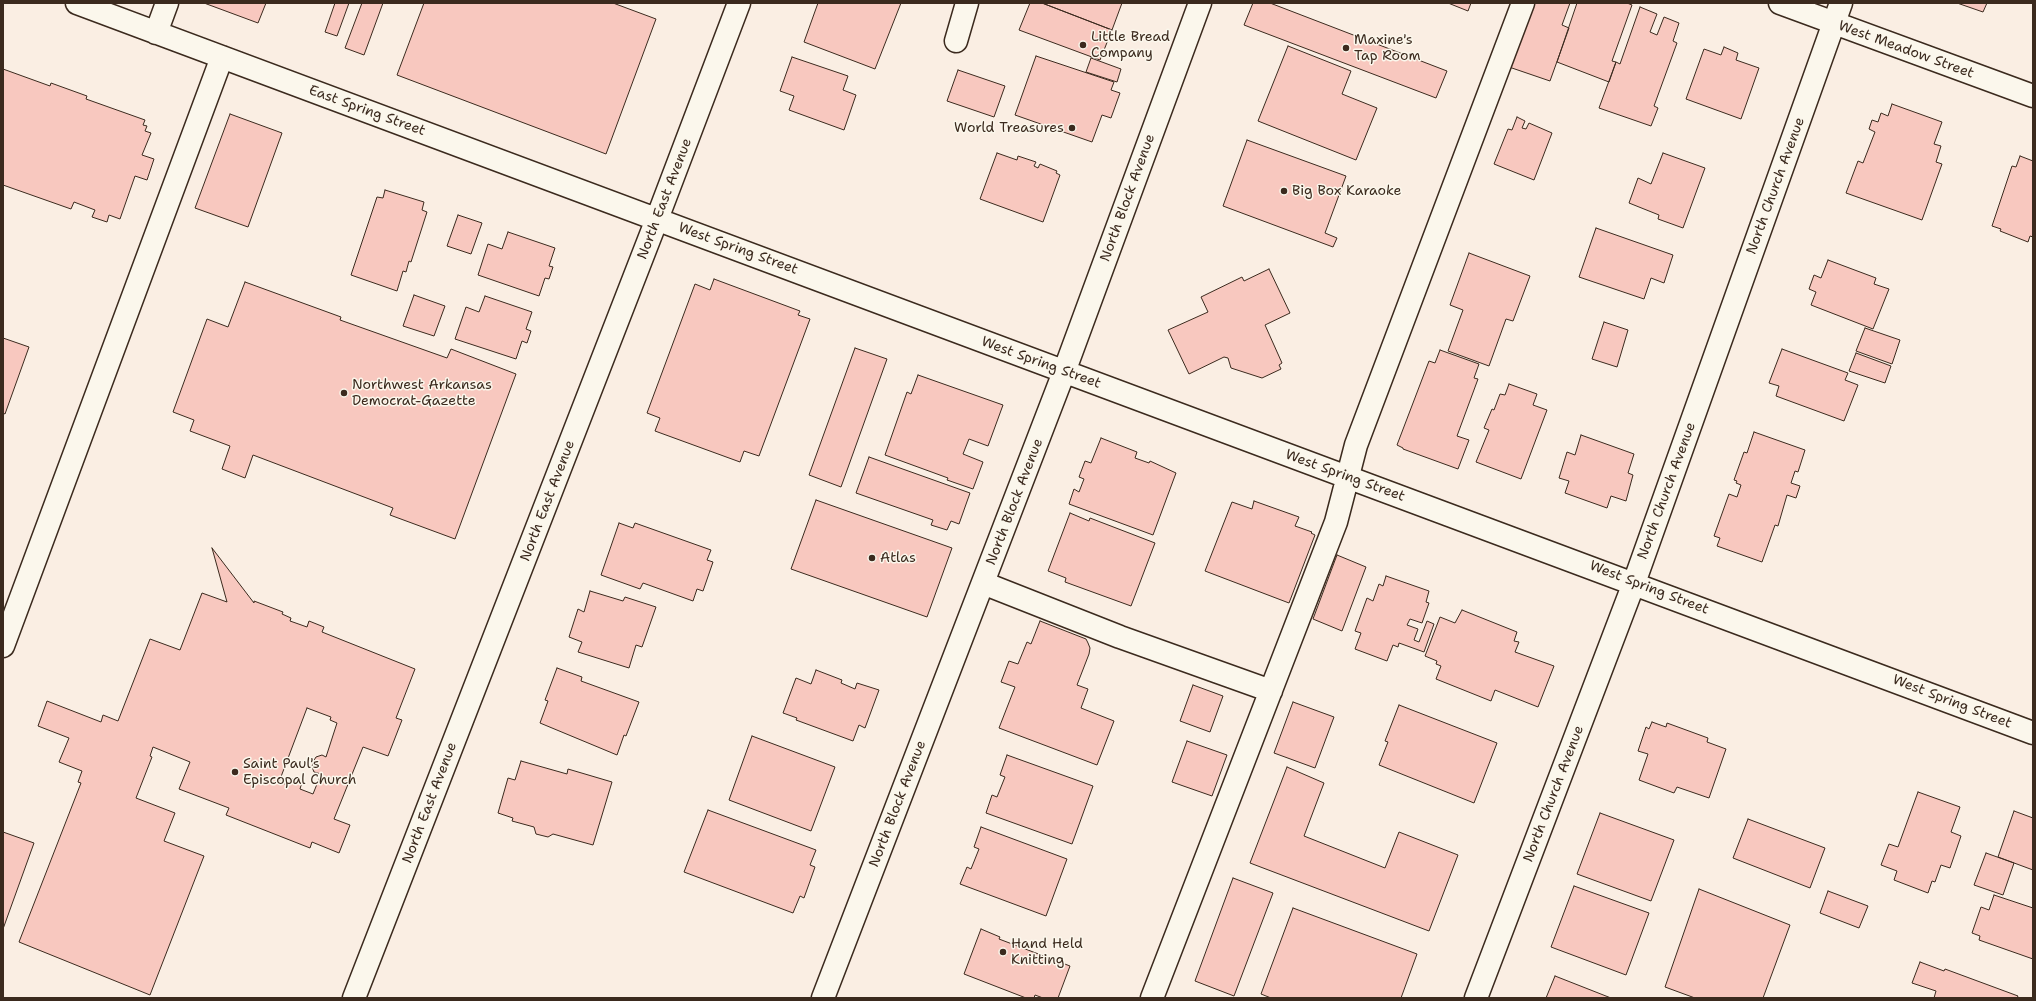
<!DOCTYPE html>
<html>
<head>
<meta charset="utf-8">
<style>
	body { margin:0 }
	#map { position:relative; width:2036px; height:1001px; overflow:hidden; background:#faeee3; font-family:"Shantell Sans",sans-serif }
	canvas { display:block }
	.frame { position:absolute; inset:0; border:4px solid #3b2a1e; pointer-events:none }
</style>
</head>
<body>
<div id="map">
<canvas width="2036" height="1001"></canvas>
<div class="frame"></div>
</div>
<script>
const ctx = document.querySelector('canvas').getContext('2d');
ctx.lineJoin = 'round';
function fillPath(path, color) {
  ctx.fillStyle = color;
  ctx.fill(path, 'evenodd');
}
function shape(rows) {
  const path = new Path2D();
  for (const r of rows) {
    path.moveTo(r[0], r[1]);
    for (let i = 2; i < r.length; i += 2) path.lineTo(r[i], r[i + 1]);
  }
  return path;
}
function stroke(path, color, width, dash) {
  ctx.strokeStyle = color;
  ctx.lineWidth = width;
  ctx.lineCap = dash ? 'butt' : 'round';
  ctx.setLineDash(dash || []);
  ctx.stroke(path);
}
function label(font, color, halo, rows, align = 'center') {
  ctx.font = font + ' "Shantell Sans",sans-serif';
  ctx.lineWidth = 3;
  ctx.setLineDash([]);
  ctx.textBaseline = 'middle';
  ctx.strokeStyle = halo;
  ctx.fillStyle = color;
  for (const [text, x, y, turn = 0] of rows) {
    ctx.save();
    ctx.translate(x, y);
    ctx.rotate((+turn || 0) * Math.PI / 180);
    ctx.textAlign = isNaN(turn) ? turn : align;
    if (halo) ctx.strokeText(text, 0, 0);
    ctx.fillText(text, 0, 0);
    ctx.restore();
  }
}
const building = shape([
	[204,3,266,3,258,23,204,3],
	[335,3,349,3,337,36,325,32,335,3],
	[362,3,383,3,364,55,345,48,362,3],
	[424,3,613,3,656,19,606,154,397,75,424,3],
	[818,3,901,3,875,69,804,42,818,3],
	[1030,3,1042,3,1112,30,1100,60,1019,30,1030,3],
	[1042,3,1122,3,1112,30,1042,3],
	[1253,3,1270,3,1447,71,1436,98,1244,25,1253,3],
	[1448,3,1471,3,1468,11,1448,3],
	[1532,3,1570,3,1562,25,1569,28,1550,81,1509,67,1532,3],
	[1577,3,1627,3,1632,5,1612,61,1616,62,1609,82,1557,62,1577,3],
	[1957,3,1987,3,1983,12,1957,3],
	[1640,7,1657,14,1650,32,1657,35,1664,17,1679,23,1673,41,1677,43,1654,106,1658,108,1651,126,1599,108,1616,62,1620,64,1640,7],
	[1288,46,1351,71,1342,94,1377,108,1356,160,1258,121,1288,46],
	[1724,47,1738,53,1736,60,1759,68,1741,119,1686,99,1704,49,1721,55,1724,47],
	[1036,56,1114,82,1111,90,1120,93,1111,118,1102,115,1092,142,1015,115,1036,56],
	[792,57,848,76,843,90,856,95,844,130,789,110,794,96,780,91,792,57],
	[1091,58,1121,69,1117,82,1086,72,1091,58],
	[3,69,50,86,51,83,87,96,86,99,145,120,143,125,147,126,145,131,151,133,142,155,154,159,147,180,135,176,120,219,109,215,107,222,92,217,95,210,74,202,71,209,3,185,3,69],
	[958,70,1005,86,994,117,947,101,958,70],
	[1892,104,1942,122,1934,144,1941,146,1936,162,1942,164,1922,220,1846,193,1858,161,1863,163,1875,132,1869,129,1872,120,1878,122,1881,113,1888,116,1892,104],
	[230,114,282,133,248,227,195,208,230,114],
	[1517,117,1525,121,1522,128,1526,129,1529,123,1552,133,1534,180,1494,164,1508,129,1512,130,1517,117],
	[1247,140,1346,176,1325,233,1337,238,1333,247,1223,206,1247,140],
	[997,153,1017,160,1018,156,1036,162,1034,166,1038,168,1040,164,1057,171,1056,173,1060,175,1043,222,980,199,997,153],
	[1663,153,1705,168,1683,228,1658,219,1659,215,1629,203,1638,178,1651,184,1663,153],
	[2020,156,2033,161,2033,237,2030,236,2028,242,2000,231,2001,229,1992,226,2012,166,2016,167,2020,156],
	[385,190,424,202,422,210,427,212,411,262,409,261,406,272,403,271,397,291,351,275,377,197,383,198,385,190],
	[458,215,482,223,471,254,447,246,458,215],
	[1596,228,1673,255,1664,283,1651,278,1644,299,1579,277,1596,228],
	[508,232,555,248,549,266,553,267,549,279,545,278,539,296,478,275,488,244,502,249,508,232],
	[1469,253,1530,276,1513,321,1506,319,1489,366,1448,351,1463,310,1450,305,1469,253],
	[1828,260,1876,278,1874,284,1889,289,1873,329,1811,305,1816,292,1809,289,1814,275,1821,278,1828,260],
	[1269,269,1290,313,1265,325,1282,363,1279,365,1281,369,1262,378,1231,368,1228,358,1224,357,1189,374,1168,330,1208,312,1201,297,1242,277,1244,281,1269,269],
	[714,279,800,311,798,315,810,319,759,456,744,451,740,462,655,431,660,418,647,413,695,284,710,290,714,279],
	[245,282,341,317,340,320,447,358,451,349,516,374,455,539,390,515,393,508,253,455,245,478,222,469,230,446,190,431,194,420,173,412,207,319,228,327,245,282],
	[414,295,445,306,434,336,403,326,414,295],
	[485,296,532,312,526,329,531,331,527,343,522,341,516,359,455,339,466,307,479,312,485,296],
	[1604,322,1628,330,1617,367,1592,359,1604,322],
	[1865,328,1900,340,1892,364,1856,351,1865,328],
	[3,338,29,347,5,414,3,413,3,338],
	[855,348,887,359,841,487,809,475,855,348],
	[1782,349,1848,373,1845,380,1858,385,1844,421,1776,396,1779,386,1769,383,1782,349],
	[1440,350,1479,364,1474,378,1478,379,1457,436,1469,440,1458,469,1403,449,1403,448,1397,445,1429,361,1435,363,1440,350],
	[1856,353,1891,366,1885,383,1849,371,1856,353],
	[918,375,1003,405,988,446,969,439,963,454,983,462,973,489,947,480,948,478,885,455,907,392,911,394,918,375],
	[1509,384,1537,394,1533,405,1547,410,1521,479,1476,462,1489,430,1484,428,1492,409,1494,410,1500,394,1505,395,1509,384],
	[1754,432,1805,450,1798,472,1795,471,1791,483,1800,486,1796,498,1787,495,1778,526,1775,525,1762,562,1717,546,1720,538,1714,536,1729,494,1737,497,1741,485,1736,483,1737,481,1734,480,1744,452,1747,453,1754,432],
	[1581,435,1634,454,1628,473,1633,475,1626,501,1611,496,1607,508,1565,493,1569,481,1559,478,1567,452,1575,455,1581,435],
	[1101,438,1137,452,1135,458,1149,463,1150,461,1176,473,1153,535,1069,504,1074,489,1079,492,1084,479,1079,477,1085,461,1091,463,1101,438],
	[869,457,970,493,959,524,951,521,947,530,931,525,933,520,856,493,869,457],
	[816,500,952,548,927,617,791,569,816,500],
	[1254,501,1299,517,1295,526,1312,532,1311,533,1315,535,1289,603,1205,571,1232,502,1252,509,1254,501],
	[1070,513,1089,521,1090,518,1155,543,1131,606,1065,582,1066,578,1048,571,1070,513],
	[619,523,633,528,635,523,711,550,707,560,713,562,703,591,697,589,693,601,643,583,640,589,601,575,619,523],
	[212,548,254,603,254,601,283,612,282,614,291,618,290,621,307,627,309,621,324,627,322,632,415,669,396,718,402,720,388,756,363,747,334,819,350,825,339,853,312,842,310,848,226,815,229,808,179,789,190,762,153,747,150,756,152,757,136,798,175,813,164,841,204,856,150,995,19,942,81,783,78,782,82,771,59,762,69,738,38,726,47,701,101,722,103,715,118,721,150,639,180,650,202,593,227,602,212,548],
	[307,708,331,717,330,720,337,723,326,757,322,755,316,757,313,762,312,767,314,772,321,774,313,794,300,789,302,782,291,778,288,785,279,782,307,708],
	[1337,555,1366,567,1342,631,1313,619,1337,555],
	[1386,576,1429,591,1426,602,1429,603,1422,623,1410,619,1407,625,1418,629,1414,640,1419,642,1427,621,1434,624,1424,652,1399,643,1398,647,1393,645,1387,661,1355,649,1361,633,1355,631,1367,598,1373,601,1379,584,1383,586,1386,576],
	[590,591,623,601,625,597,656,607,642,647,636,645,629,668,578,652,582,642,569,637,578,609,584,612,590,591],
	[1462,610,1517,632,1514,641,1519,642,1515,652,1554,666,1538,707,1495,690,1491,701,1436,679,1441,666,1436,664,1437,661,1425,656,1440,617,1455,623,1462,610],
	[1040,621,1086,639,1088,643,1090,648,1089,654,1077,685,1088,689,1081,708,1114,721,1097,765,999,728,1015,687,1001,682,1009,661,1018,664,1027,642,1031,644,1040,621],
	[557,668,582,677,581,681,639,702,626,736,624,735,617,755,540,723,548,701,545,700,557,668],
	[816,670,842,680,841,683,855,689,857,683,879,690,865,728,859,725,853,741,796,720,797,718,783,713,796,678,811,684,816,670],
	[1193,685,1223,696,1210,732,1180,721,1193,685],
	[1293,702,1334,717,1315,768,1274,753,1293,702],
	[1399,705,1497,743,1474,803,1379,765,1388,742,1385,741,1399,705],
	[1652,722,1666,727,1667,723,1708,738,1707,742,1726,749,1709,798,1677,787,1674,793,1639,780,1648,754,1638,751,1646,727,1649,729,1652,722],
	[752,736,835,767,811,831,729,800,752,736],
	[1187,741,1227,755,1212,796,1172,782,1187,741],
	[1007,755,1093,786,1072,844,986,813,992,795,997,797,1005,777,1000,775,1007,755],
	[521,761,567,774,568,769,612,782,593,845,553,834,548,837,536,834,534,827,512,821,513,818,498,813,508,778,515,780,521,761],
	[1287,767,1324,783,1304,836,1385,868,1399,832,1458,855,1429,931,1250,863,1287,767],
	[1918,792,1960,807,1951,832,1961,836,1950,868,1941,865,1935,882,1932,881,1928,893,1894,880,1897,871,1881,865,1889,844,1898,847,1918,792],
	[708,810,816,850,810,865,815,867,804,898,800,896,793,913,684,872,708,810],
	[2014,811,2033,818,2033,870,1998,857,2014,811],
	[1600,813,1674,840,1651,901,1577,874,1600,813],
	[1748,819,1825,848,1810,888,1733,858,1748,819],
	[981,827,1067,859,1046,916,960,884,967,867,971,869,979,849,974,847,981,827],
	[3,832,34,843,3,929,3,832],
	[1986,853,2014,863,2003,895,1974,885,1986,853],
	[1233,878,1273,893,1234,996,1195,981,1233,878],
	[1574,886,1649,913,1626,975,1551,947,1574,886],
	[1699,889,1790,925,1763,998,1695,998,1665,987,1699,889],
	[1828,891,1868,906,1859,928,1820,913,1828,891],
	[1994,895,2033,908,2033,959,1979,940,1980,936,1972,933,1981,907,1989,910,1994,895],
	[1293,908,1417,954,1401,998,1271,998,1261,994,1293,908],
	[981,929,1000,937,999,939,1070,966,1058,998,1043,998,1035,995,1034,998,1026,998,964,974,981,929],
	[1920,962,1944,971,1945,969,2018,996,2017,998,1934,998,1936,991,1912,983,1920,962],
	[1555,976,1611,998,1546,998,1555,976]
]);
fillPath(building, '#f8c8bf');
stroke(building, '#3b2a1e', 1);
const minor = shape([
	[77,3,2033,733],
	[1780,3,2033,96],
	[156,33,167,3],
	[956,41,967,3],
	[983,583,1120,637,1271,691],
	[3,646,222,57],
	[354,998,657,219,739,3],
	[823,998,1064,372,1200,3],
	[1152,998,1336,522,1356,445,1523,3],
	[1476,998,1634,583,1841,3]
]);
stroke(minor, '#3b2a1e', 25);
stroke(minor, '#fbf7ec', 22);
for (const [x, y, r, color] of [
	[1083,45,4,"#3b2a1e"],
	[1346,48,4,"#3b2a1e"],
	[1072,128,4,"#3b2a1e"],
	[1284,191,4,"#3b2a1e"],
	[344,393,4,"#3b2a1e"],
	[872,558,4,"#3b2a1e"],
	[235,772,4,"#3b2a1e"],
	[1003,952,4,"#3b2a1e"]
]) {
  const dot = new Path2D();
  dot.arc(x, y, r, 0, 2 * Math.PI);
  ctx.fillStyle = color;
  ctx.fill(dot);
  stroke(dot, '#fbf7ec', 1.5);
}
label('14px', '#3b2a1e', '#fbf7ec', [
	["Little Bread",1091,37],
	["Company",1091,53],
	["Maxine's",1354,40],
	["Tap Room",1354,56],
	["World Treasures",1064,128,"right"],
	["Big Box Karaoke",1292,191],
	["Northwest Arkansas",352,385],
	["Democrat-Gazette",352,401],
	["Atlas",880,558],
	["Saint Paul's",243,764],
	["Episcopal Church",243,780],
	["Hand Held",1011,944],
	["Knitting",1011,960]
], 'left');
label('14px', '#3b2a1e', '#fbf7ec', [
	["West Meadow Street",1906,50,20],
	["East Spring Street",367,111,20],
	["North Church Avenue",1776,186,-70],
	["North Block Avenue",1128,198,-70],
	["North East Avenue",665,199,-69],
	["West Spring Street",738,249,20],
	["West Spring Street",1041,363,20],
	["West Spring Street",1345,476,20],
	["North Church Avenue",1667,491,-70],
	["North East Avenue",548,501,-69],
	["North Block Avenue",1015,502,-69],
	["West Spring Street",1649,588,21],
	["West Spring Street",1952,702,21],
	["North Church Avenue",1554,794,-69],
	["North East Avenue",430,803,-69],
	["North Block Avenue",898,804,-69]
]);
</script>
</body>
</html>
